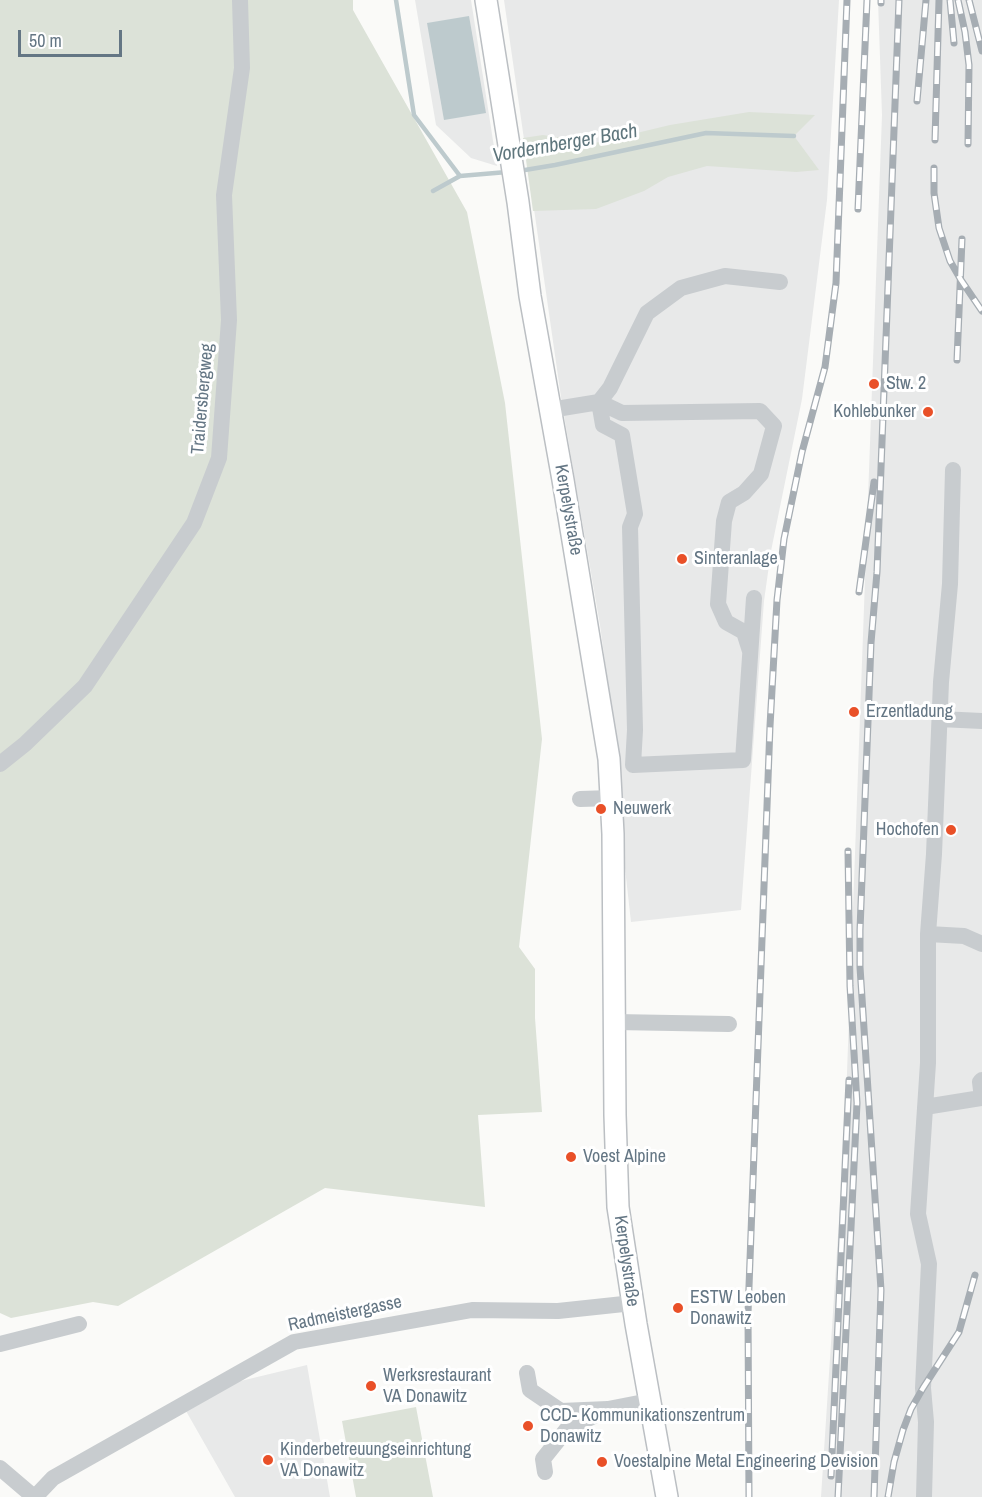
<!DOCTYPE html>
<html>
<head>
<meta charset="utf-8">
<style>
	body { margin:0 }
	#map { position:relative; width:982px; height:1497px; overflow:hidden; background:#fafaf8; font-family:"Archivo Narrow",sans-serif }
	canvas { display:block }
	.scale { position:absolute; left:18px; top:30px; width:104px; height:27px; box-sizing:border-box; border:3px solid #647684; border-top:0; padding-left:8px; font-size:18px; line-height:21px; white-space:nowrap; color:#647684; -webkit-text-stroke:4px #fff; paint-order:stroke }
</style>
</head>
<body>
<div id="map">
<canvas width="982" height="1497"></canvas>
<div class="scale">50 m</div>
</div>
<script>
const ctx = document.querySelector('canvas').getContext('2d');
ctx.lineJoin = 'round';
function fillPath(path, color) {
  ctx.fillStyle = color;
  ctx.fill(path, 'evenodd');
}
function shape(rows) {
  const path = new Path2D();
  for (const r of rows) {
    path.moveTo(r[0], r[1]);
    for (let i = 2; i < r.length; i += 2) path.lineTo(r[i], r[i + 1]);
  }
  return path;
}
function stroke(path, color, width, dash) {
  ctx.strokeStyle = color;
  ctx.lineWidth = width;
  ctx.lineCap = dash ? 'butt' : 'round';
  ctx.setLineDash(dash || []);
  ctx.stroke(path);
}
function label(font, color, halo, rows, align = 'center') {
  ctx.font = font + ' "Archivo Narrow",sans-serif';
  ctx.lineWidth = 6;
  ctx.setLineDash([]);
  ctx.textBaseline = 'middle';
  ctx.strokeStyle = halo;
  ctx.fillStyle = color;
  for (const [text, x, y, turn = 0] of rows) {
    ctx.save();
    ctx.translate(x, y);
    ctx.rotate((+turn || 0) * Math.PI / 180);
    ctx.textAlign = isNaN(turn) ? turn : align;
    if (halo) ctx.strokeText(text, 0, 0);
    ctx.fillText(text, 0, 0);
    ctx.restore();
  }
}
fillPath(shape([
	[415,0,471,0,497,166,471,158,436,125],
	[504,0,839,0,827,200,802,399,771,551,764,601,741,910,631,922,621,832,621,781,600,625,562,404],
	[878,0,982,0,982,1497,821,1497,845,1127,882,115],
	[307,1365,330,1497,235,1497,186,1411,224,1385]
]), '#e8e9e9');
fillPath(shape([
	[0,0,353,0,353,10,467,212,505,403,542,739,519,947,535,969,535,1018,542,1112,478,1115,485,1207,325,1188,118,1306,93,1302,11,1318,0,1313],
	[749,112,815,115,794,136,819,170,796,172,707,166,668,177,644,191,596,209,533,211,523,138,543,135,595,143,670,125],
	[416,1407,433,1497,356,1497,342,1421]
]), '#dce2d8');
fillPath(shape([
	[469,16,486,113,444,120,427,23]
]), '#bdcacd');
stroke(shape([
	[396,0,414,115,460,176,507,172],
	[519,171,555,165,706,133,794,136],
	[433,191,460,176]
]), '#bdcacd', 4.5);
const major = shape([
	[486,0,518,202,530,296,563,480,609,759,613,834,615,1115,618,1207,636,1324,667,1497]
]);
stroke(major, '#bbbfc3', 24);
stroke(shape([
	[550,410,599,402,610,388,647,313,681,288,725,276,780,282],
	[750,651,744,632,726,622,718,604,724,521,729,502,744,493,761,474,774,426,760,411,622,413,599,402,603,425,622,435,635,514,630,527,635,730,633,765,743,760,754,598],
	[940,719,982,721],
	[0,764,25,744,85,686,194,523,219,458,229,320,224,195,242,68,240,0],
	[580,799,612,798],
	[928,934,934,854,941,682,950,584,953,470],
	[615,1022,729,1024],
	[982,1080,980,1082,982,1098],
	[925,1107,981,1098],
	[0,1344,79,1324],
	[527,1373,530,1390,561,1411,608,1409,649,1401],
	[0,1468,34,1497],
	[545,1472,543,1459,567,1429,602,1412],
	[35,1497,53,1478,294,1342,472,1310,558,1311,633,1303],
	[924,1497,926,1422,923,1388,929,1264,918,1214,928,1063,928,934,964,936,982,944]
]), '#c8cccf', 16);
stroke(major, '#fff', 21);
const rail = shape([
	[950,0,954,43],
	[958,0,965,32,969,65,968,144],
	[969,0,982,51],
	[881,3,881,0],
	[917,101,926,0],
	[935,140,939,0],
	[934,168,934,193,939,228,950,261,961,280,982,311],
	[858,209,867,0],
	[957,360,962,239],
	[859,592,874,482],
	[831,1476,849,1080],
	[749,1497,748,1313,770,726,777,600,784,539,802,452,825,367,836,283,847,0],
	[838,1497,857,1103,850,986,848,851],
	[874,1497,881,1290,860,967,860,930,871,643,877,572,899,0],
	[888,1497,894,1462,903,1430,911,1409,923,1388,959,1332,975,1275]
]);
stroke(rail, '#a6adb3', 7);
stroke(rail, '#fff', 4.5, [14]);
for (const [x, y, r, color] of [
	[874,384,6,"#e95028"],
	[928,412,6,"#e95028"],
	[682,559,6,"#e95028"],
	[854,712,6,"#e95028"],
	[601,809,6,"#e95028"],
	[951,830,6,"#e95028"],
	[571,1157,6,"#e95028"],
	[678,1308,6,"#e95028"],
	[371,1386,6,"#e95028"],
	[528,1426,6,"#e95028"],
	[268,1460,6,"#e95028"],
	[602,1462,6,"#e95028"]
]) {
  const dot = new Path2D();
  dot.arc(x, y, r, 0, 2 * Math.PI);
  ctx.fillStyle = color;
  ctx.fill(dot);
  stroke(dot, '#fff', 2);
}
label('18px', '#647684', '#fff', [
	["Stw. 2",886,384],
	["Kohlebunker",916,412,"right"],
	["Sinteranlage",694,559],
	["Erzentladung",866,712],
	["Neuwerk",613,809],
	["Hochofen",939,830,"right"],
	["Voest Alpine",583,1157],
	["ESTW Leoben",690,1298],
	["Donawitz",690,1319],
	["Werksrestaurant",383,1376],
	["VA Donawitz",383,1397],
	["CCD- Kommunikationszentrum",540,1416],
	["Donawitz",540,1437],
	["Kinderbetreuungseinrichtung",280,1450],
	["VA Donawitz",280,1471],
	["Voestalpine Metal Engineering Devision",614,1462]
], 'left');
label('18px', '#647684', '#fff', [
	["Traidersbergweg",203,399,-85],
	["Kerpelystraße",568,510,80],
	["Kerpelystraße",626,1261,82],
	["Radmeistergasse",345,1314,-12]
]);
label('italic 20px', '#5f767d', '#fff', [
	["Vordernberger Bach",565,144,-10]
]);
</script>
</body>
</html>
